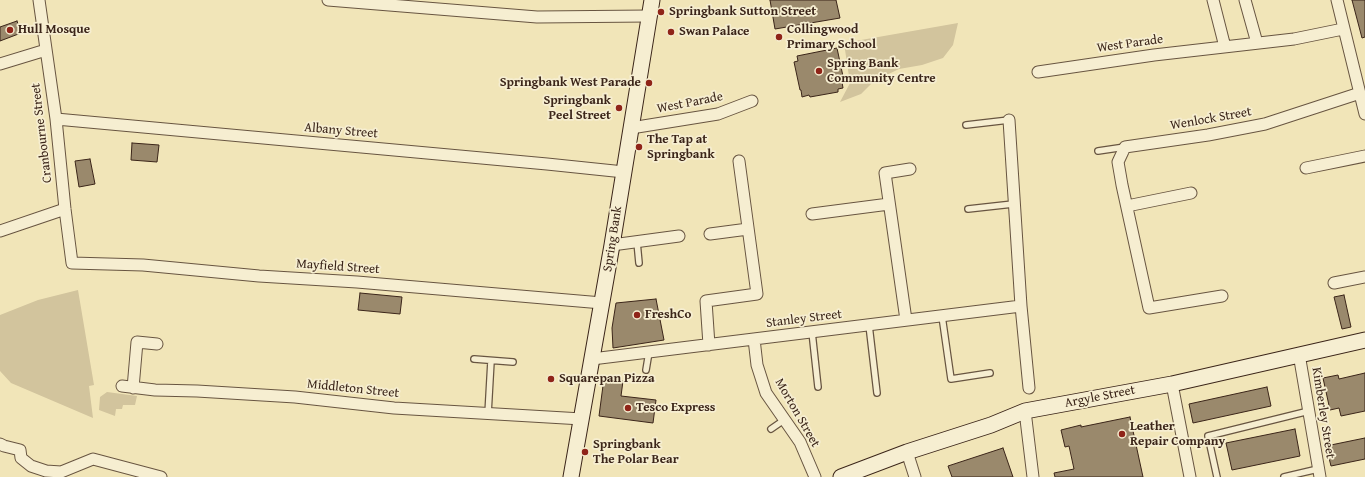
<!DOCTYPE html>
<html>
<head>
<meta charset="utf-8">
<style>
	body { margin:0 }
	canvas { display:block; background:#f1e5b8 }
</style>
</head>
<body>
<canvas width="1365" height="477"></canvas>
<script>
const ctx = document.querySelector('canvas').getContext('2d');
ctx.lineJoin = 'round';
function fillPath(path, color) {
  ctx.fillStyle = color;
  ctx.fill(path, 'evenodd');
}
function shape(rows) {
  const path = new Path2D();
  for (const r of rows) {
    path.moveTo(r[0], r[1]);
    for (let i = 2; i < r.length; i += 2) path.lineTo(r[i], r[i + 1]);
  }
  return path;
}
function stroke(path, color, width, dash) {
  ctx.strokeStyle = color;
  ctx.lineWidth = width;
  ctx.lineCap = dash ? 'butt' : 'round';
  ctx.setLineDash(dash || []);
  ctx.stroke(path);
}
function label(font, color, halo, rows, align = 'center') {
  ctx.font = font + ' "Gentium Book Plus",serif';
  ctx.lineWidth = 3.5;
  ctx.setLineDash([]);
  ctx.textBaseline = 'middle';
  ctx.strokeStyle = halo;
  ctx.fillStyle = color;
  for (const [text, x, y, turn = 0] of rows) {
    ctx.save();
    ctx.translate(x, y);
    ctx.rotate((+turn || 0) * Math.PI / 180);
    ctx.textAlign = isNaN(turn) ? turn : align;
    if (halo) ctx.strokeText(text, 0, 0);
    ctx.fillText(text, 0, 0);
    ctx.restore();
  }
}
fillPath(shape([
	[958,23,953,45,943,58,922,65,899,69,874,81,861,94,840,102,850,83,844,43],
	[78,290,94,385,89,386,93,418,11,383,0,371,0,315,38,300],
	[107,392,137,396,135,405,123,405,122,409,116,409,115,416,99,410,100,397]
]), '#d2c49d');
const building = shape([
	[770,0,836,0,840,18,775,29,770,0],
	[1352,0,1365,0,1365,37,1362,38,1352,0],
	[17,21,21,33,0,41,0,27,17,21],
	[837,48,844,81,842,82,843,88,838,89,838,92,810,97,809,95,802,97,801,90,800,90,794,62,798,61,797,56,837,48],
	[132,143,159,145,157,162,131,160,132,143],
	[90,159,95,184,79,187,75,161,90,159],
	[360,293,402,297,400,314,358,310,360,293],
	[1344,295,1351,327,1342,329,1334,297,1344,295],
	[656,299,664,340,613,348,612,328,616,303,656,299],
	[1365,373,1365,411,1341,416,1339,408,1330,410,1323,378,1338,375,1339,379,1365,373],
	[604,378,623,381,621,396,656,400,653,423,599,416,604,378],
	[1267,387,1271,406,1193,423,1189,404,1267,387],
	[1130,417,1143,477,1055,477,1054,473,1074,469,1069,446,1065,447,1061,430,1081,425,1081,427,1130,417],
	[1295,429,1300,456,1232,470,1226,443,1295,429],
	[1365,438,1365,459,1331,466,1326,446,1365,438],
	[1003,448,1013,477,952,477,948,466,1003,448]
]);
fillPath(building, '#9a896c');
stroke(building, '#3b2519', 1);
const lane = shape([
	[966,125,1009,120],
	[1098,151,1125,147],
	[968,209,1013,204],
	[637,242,639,263],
	[942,316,951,379,990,373],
	[869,325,877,393],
	[812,332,818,387],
	[474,359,513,362],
	[646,370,649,352],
	[488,414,491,361],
	[771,429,784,420],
	[1217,477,1208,436,1309,411],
	[1284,477,1318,469]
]);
const street = shape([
	[39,0,56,119,65,209,72,263,143,265,259,276,357,282,602,303],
	[328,0,537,17,649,16],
	[1213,0,1225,47],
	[1245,0,1257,43],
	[1337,0,1365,114],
	[0,64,46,50],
	[1038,72,1154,55,1294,39,1343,29],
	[56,119,547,164,624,172],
	[631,128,718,114,752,101],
	[1306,168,1365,156],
	[1127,206,1191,193],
	[812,214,889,204],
	[0,231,65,209],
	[710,234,748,229],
	[612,245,679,236],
	[1334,283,1365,277],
	[1222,296,1149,308,1122,185,1118,162,1125,147,1208,135,1265,124,1360,93],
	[1021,306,1029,388],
	[906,320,885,173,910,169],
	[754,339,757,365,766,393,800,442,815,477],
	[709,345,706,301,757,294,739,161],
	[1299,354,1320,477],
	[592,359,1021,306,1009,120],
	[1172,384,1190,477],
	[122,386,155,390,197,391,295,397,394,408,582,419],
	[133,388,137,342,157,344],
	[1025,411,1033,477],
	[0,444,4,446,20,450,21,458,31,466,46,471,61,472,93,459,161,477],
	[907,452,915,477]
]);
const secondary = shape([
	[571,477,612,245,652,0],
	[841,477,907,452,991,425,1025,411,1172,384,1365,340]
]);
stroke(lane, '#685541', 8);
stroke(street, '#685541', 13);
stroke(secondary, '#3b2519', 17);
stroke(lane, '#f6eed1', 5.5);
stroke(street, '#f6eed1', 11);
stroke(secondary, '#f6eed1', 15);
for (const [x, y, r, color] of [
	[661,12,4,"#8f2418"],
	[10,30,4,"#8f2418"],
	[671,32,4,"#8f2418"],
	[779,37,4,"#8f2418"],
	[819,71,4,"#8f2418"],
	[649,83,4,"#8f2418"],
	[619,108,4,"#8f2418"],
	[639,147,4,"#8f2418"],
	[637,315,4,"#8f2418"],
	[551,379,4,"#8f2418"],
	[628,408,4,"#8f2418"],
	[1122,434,4,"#8f2418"],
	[585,452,4,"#8f2418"]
]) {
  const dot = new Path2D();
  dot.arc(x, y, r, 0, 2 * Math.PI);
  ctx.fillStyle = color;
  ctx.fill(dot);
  stroke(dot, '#f6eed1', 1.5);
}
label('bold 13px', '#3b2519', '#f6eed1', [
	["Springbank Sutton Street",669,12],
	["Hull Mosque",18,30],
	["Collingwood",787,30],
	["Primary School",787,45],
	["Swan Palace",679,32],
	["Spring Bank",827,64],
	["Community Centre",827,79],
	["Springbank West Parade",641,83,"right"],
	["Springbank",611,101,"right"],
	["Peel Street",611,116,"right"],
	["The Tap at",647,140],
	["Springbank",647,155],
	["FreshCo",645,315],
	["Squarepan Pizza",559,379],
	["Tesco Express",636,408],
	["Leather",1130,427],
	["Repair Company",1130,442],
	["Springbank",593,445],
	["The Polar Bear",593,460]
], 'left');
label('13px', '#3b2519', '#f6eed1', [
	["West Parade",1130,44,-8],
	["West Parade",690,103,-11],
	["Wenlock Street",1211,119,-10],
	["Albany Street",341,131,5],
	["Cranbourne Street",42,133,-97],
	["Spring Bank",613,239,-81],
	["Mayfield Street",338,267,4],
	["Stanley Street",804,319,-7],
	["Middleton Street",353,389,6],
	["Argyle Street",1100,397,-11],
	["Morton Street",797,413,60],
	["Kimberley Street",1323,413,81]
]);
</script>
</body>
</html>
